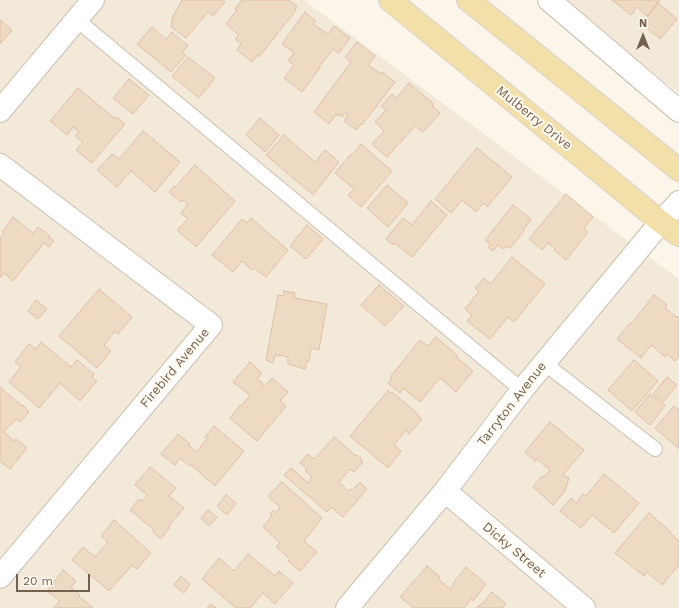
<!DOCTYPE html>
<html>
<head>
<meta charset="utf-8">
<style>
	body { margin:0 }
	#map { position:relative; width:679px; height:608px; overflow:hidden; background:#fbf6e9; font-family:"Work Sans",sans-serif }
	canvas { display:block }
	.north { position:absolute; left:623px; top:16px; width:40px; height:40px; -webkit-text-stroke:3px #fefaf0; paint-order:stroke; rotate:0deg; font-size:11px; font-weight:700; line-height:16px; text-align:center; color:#73604f }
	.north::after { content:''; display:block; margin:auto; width:14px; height:18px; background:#73604f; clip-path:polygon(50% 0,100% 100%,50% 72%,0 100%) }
	.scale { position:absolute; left:16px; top:574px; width:74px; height:18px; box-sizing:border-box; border:2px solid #73604f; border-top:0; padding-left:5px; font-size:12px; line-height:14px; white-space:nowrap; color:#73604f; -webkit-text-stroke:3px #fefaf0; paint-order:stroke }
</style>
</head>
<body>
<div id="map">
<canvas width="679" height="608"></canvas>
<div class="north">N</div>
<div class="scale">20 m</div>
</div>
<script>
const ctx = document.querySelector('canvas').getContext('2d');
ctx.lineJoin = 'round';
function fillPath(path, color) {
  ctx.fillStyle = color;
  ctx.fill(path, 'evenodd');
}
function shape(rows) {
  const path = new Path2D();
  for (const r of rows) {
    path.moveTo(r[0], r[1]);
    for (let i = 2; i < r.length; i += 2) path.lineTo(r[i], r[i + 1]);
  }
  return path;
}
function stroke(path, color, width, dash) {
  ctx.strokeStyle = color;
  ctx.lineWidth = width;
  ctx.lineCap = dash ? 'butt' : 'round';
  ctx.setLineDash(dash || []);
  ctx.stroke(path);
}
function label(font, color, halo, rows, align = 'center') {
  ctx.font = font + ' "Work Sans",sans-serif';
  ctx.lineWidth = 4;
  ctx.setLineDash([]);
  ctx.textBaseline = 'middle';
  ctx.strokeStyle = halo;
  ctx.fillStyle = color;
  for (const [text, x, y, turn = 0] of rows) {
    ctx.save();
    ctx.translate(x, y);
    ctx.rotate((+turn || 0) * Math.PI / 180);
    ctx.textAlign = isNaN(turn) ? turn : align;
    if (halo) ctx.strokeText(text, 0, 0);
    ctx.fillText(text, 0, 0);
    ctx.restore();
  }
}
fillPath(shape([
	[0,0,304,0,679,279,679,608,0,608],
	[561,0,679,0,679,93]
]), '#f2e9d8');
const building = shape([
	[182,0,223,0,225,2,213,16,208,12,186,38,171,27,173,16,182,0],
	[242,0,289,0,297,6,295,9,296,10,259,57,257,55,252,62,237,50,241,44,235,39,239,35,226,24,237,10,235,9,242,0],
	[612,0,660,0,647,16,637,7,631,15,612,0],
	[658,3,677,19,660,39,642,24,658,3],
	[305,12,316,21,313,24,328,34,334,26,350,38,339,53,333,49,319,67,320,68,302,92,284,78,294,65,288,61,294,53,282,44,305,12],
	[0,20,12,30,0,44,0,20],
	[152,27,166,39,172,32,188,46,182,52,186,55,171,72,137,44,152,27],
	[357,42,375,56,368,65,381,74,382,72,395,82,362,125,361,124,356,130,344,121,348,115,345,113,342,117,339,114,337,116,336,114,329,124,314,112,351,62,345,57,357,42],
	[188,57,215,78,199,98,172,76,188,57],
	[129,79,149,95,133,114,113,98,129,79],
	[409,83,434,104,432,106,440,113,423,132,415,126,387,157,372,144,384,131,375,122,386,110,381,106,392,94,396,98,409,83],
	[78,88,115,119,116,117,125,124,92,163,76,150,83,142,75,136,79,132,73,127,67,135,50,121,78,88],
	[260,118,279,135,265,152,246,135,260,118],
	[143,131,180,162,155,192,131,171,117,187,97,170,112,154,119,159,143,131],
	[284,135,315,162,325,150,339,162,313,195,266,155,284,135],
	[361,144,392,171,361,207,348,195,354,189,335,173,351,154,352,155,361,144],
	[477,148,512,177,487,207,483,203,476,212,462,200,451,213,435,199,477,148],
	[195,165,235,201,196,247,177,230,188,219,181,213,188,204,183,200,181,202,169,192,174,186,175,187,195,165],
	[387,185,408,203,388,227,367,208,387,185],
	[566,194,593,217,584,228,588,232,566,260,554,250,555,249,548,243,542,250,529,239,566,194],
	[431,201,447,215,412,257,395,243,393,245,386,239,403,218,412,225,431,201],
	[513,205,531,219,523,230,524,231,510,248,506,246,504,249,498,245,493,251,488,247,491,244,485,240,513,205],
	[13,217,33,233,38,227,50,236,49,238,54,241,49,247,44,243,13,281,4,273,0,278,0,238,4,233,2,232,13,217],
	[251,218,288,250,266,277,254,268,252,270,242,261,233,272,212,255,242,219,247,223,251,218],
	[307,225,323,239,306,259,290,246,307,225],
	[512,257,545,284,514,322,508,317,490,339,467,321,472,315,465,309,479,291,475,288,484,278,491,284,512,257],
	[379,285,404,306,385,326,361,305,379,285],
	[99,289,132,317,118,334,115,331,104,345,111,351,97,368,59,336,99,289],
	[284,291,295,293,294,298,327,304,319,350,311,348,309,361,307,361,305,369,288,364,288,357,279,355,279,356,275,355,273,363,266,360,278,295,284,296,284,291],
	[654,295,667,305,665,308,678,318,679,316,679,356,675,361,667,354,665,357,651,345,641,358,617,339,630,323,631,324,654,295],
	[36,300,47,309,38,319,28,311,36,300],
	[436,337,457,355,456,357,473,371,456,392,440,378,420,402,403,388,400,393,388,383,392,378,390,377,420,340,428,346,436,337],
	[41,342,71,367,77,360,94,374,92,377,97,381,80,401,60,383,39,408,9,382,21,367,15,362,29,344,36,349,41,342],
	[634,360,658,381,632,411,608,390,634,360],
	[250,362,262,373,257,379,263,384,262,386,264,387,272,378,288,392,280,401,286,406,257,441,230,418,240,405,241,406,250,395,233,382,250,362],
	[667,377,677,385,663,402,653,394,667,377],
	[0,387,22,406,23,405,29,412,20,422,16,419,11,425,10,425,4,432,14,441,16,439,27,448,10,469,0,461,0,387],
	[388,391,391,393,392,392,419,415,418,416,422,419,409,434,406,430,394,445,401,451,388,468,350,436,388,391],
	[650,394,665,406,650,425,635,412,650,394],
	[674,406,679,410,679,449,655,428,674,406],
	[550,422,584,450,563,475,569,478,565,491,553,505,533,487,542,476,544,477,550,470,537,459,535,461,525,452,550,422],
	[214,426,244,451,215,486,191,465,190,466,180,458,175,465,161,454,178,434,190,444,188,445,196,452,207,439,205,437,214,426],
	[334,437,356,456,357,455,361,458,360,459,363,462,354,472,350,469,339,482,348,491,350,489,352,490,360,482,367,489,343,517,331,507,327,512,284,475,291,468,308,483,312,477,305,471,307,469,300,463,308,454,314,459,334,437],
	[150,467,176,488,169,496,184,508,169,526,170,527,161,539,153,532,154,530,130,510,139,499,142,501,147,495,135,485,150,467],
	[604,474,639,503,614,533,592,515,581,528,560,511,571,498,576,503,583,494,586,496,604,474],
	[282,482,322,518,304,541,317,552,300,571,288,561,290,559,276,547,280,543,263,527,272,516,270,514,273,510,276,513,280,507,268,496,282,482],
	[226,495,236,503,227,515,217,506,226,495],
	[208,510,217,517,209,526,201,518,208,510],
	[649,513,671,532,670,533,679,541,679,565,662,585,647,572,644,576,615,553,649,513],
	[114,520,151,553,137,569,132,565,109,591,72,560,83,547,95,557,108,542,101,536,114,520],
	[248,554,275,576,279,571,293,583,275,604,263,593,250,608,236,608,202,579,219,558,234,571,248,554],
	[427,566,440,577,438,579,450,589,454,584,453,583,466,567,486,584,473,601,471,599,464,608,414,608,400,597,427,566],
	[63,570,76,581,71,587,80,595,79,596,93,608,54,608,60,601,47,591,63,570],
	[181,576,190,584,184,593,174,585,181,576],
	[492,592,506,604,503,608,477,608,479,605,480,606,492,592],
	[211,604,216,608,207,608,211,604]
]);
fillPath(building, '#eed9c3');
stroke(building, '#dfc1a5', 1);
const service = shape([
	[77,20,522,390],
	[544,363,655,449]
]);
const minor = shape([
	[549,0,679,111],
	[0,111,93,0],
	[0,165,211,325,0,577],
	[445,491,584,608],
	[347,608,445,491,522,390,661,222,679,202]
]);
const primary = shape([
	[390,0,661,222,679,235],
	[468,0,503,28,679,170]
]);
stroke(service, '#ccbfb0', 16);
stroke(minor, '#ccbfb0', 24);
stroke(primary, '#d8d2ce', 24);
stroke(service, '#fff', 14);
stroke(minor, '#fff', 22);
stroke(primary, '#f3dfa8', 22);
label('13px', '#73604f', '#fefaf0', [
	["Mulberry Drive",534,118,39],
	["Firebird Avenue",175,368,-50],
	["Tarryton Avenue",512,404,-52],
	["Dicky Street",514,550,40]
]);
</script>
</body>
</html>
